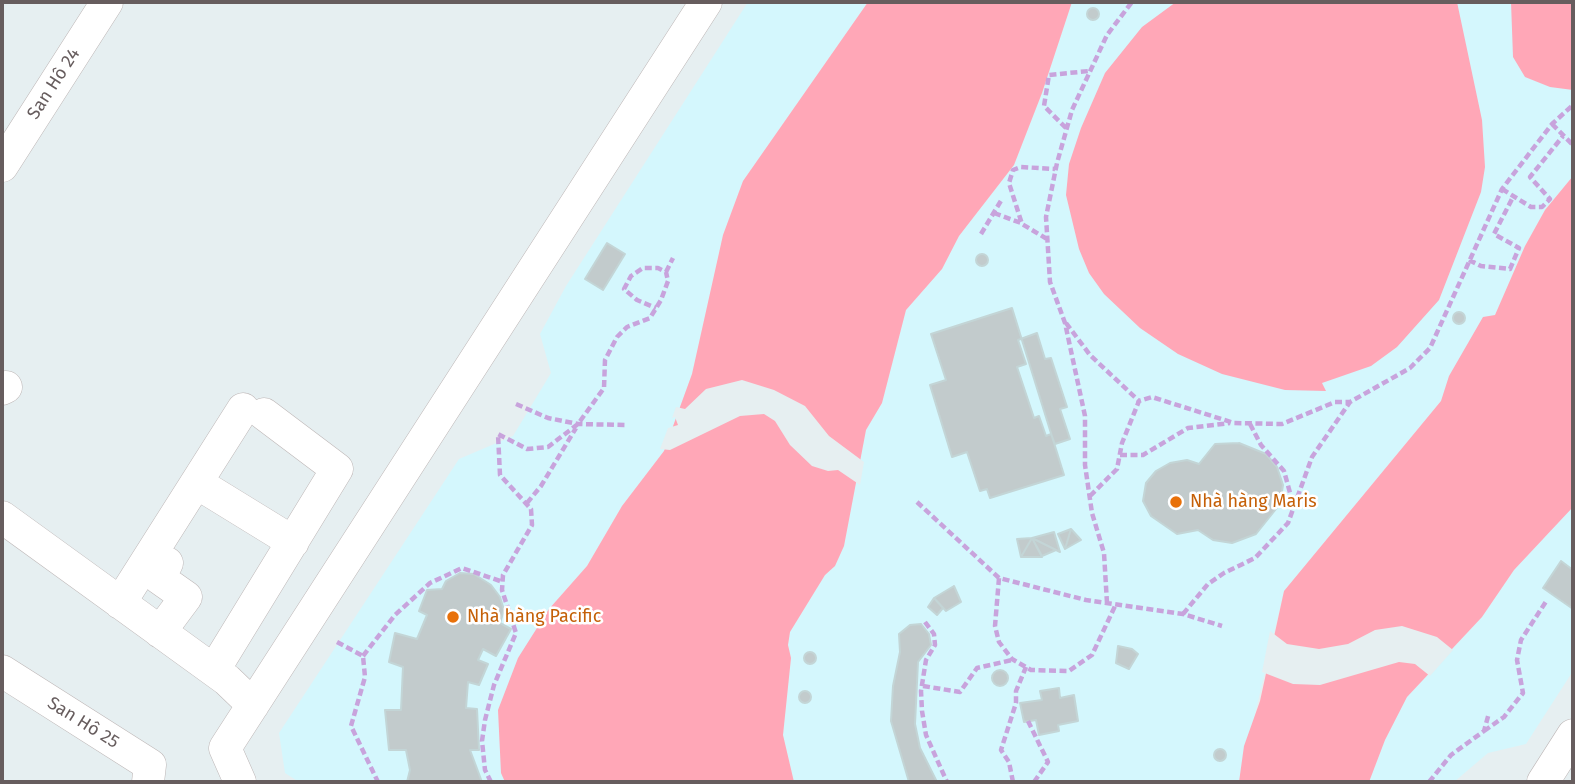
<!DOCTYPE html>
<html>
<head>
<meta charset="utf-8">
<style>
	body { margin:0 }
	#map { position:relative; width:1575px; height:784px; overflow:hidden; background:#e6eff1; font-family:"Fira Sans",sans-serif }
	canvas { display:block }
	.frame { position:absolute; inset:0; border:4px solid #675d5e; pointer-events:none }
</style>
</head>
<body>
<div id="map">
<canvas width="1575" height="784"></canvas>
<div class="frame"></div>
</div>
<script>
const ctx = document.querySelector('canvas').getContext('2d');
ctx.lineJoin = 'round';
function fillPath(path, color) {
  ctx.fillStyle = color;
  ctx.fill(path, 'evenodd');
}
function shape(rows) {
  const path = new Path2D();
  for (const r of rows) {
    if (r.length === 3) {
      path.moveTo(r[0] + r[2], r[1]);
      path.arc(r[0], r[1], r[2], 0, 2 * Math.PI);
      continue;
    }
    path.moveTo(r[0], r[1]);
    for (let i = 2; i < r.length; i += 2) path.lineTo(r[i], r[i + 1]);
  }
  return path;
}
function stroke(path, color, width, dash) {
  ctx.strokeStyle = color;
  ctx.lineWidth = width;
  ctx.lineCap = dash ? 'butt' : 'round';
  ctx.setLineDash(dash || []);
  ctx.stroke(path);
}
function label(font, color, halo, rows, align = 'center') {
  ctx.font = font + ' "Fira Sans",sans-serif';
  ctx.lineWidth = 5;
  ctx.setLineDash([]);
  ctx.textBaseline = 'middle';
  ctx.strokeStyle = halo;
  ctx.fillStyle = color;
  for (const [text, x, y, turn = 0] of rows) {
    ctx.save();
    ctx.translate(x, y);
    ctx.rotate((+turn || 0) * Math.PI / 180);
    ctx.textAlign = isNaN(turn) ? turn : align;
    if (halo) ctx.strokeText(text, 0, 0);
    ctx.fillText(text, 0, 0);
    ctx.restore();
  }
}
fillPath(shape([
	[748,2,868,2,743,181,723,235,692,374,664,451,622,506,587,566,549,609,501,773,505,782,482,782,470,750,479,749,477,709,466,708,468,682,479,684,488,664,478,660,483,649,496,656,511,629,500,623,504,610,500,597,491,585,474,574,460,573,446,581,442,589,427,590,419,610,427,615,417,639,395,633,389,662,403,667,401,710,385,711,389,750,406,750,410,770,407,782,299,782,285,773,279,733,459,459,513,436,551,373,540,334,566,286],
	[1072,2,1573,2,1573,176,1545,210,1525,246,1495,315,1467,349,1450,376,1441,401,1284,591,1239,782,794,782,783,735,791,658,788,645,790,632,825,575,835,566,844,546,866,430,882,403,906,310,942,269,959,236,1014,165,1042,93],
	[1573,507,1573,570,1561,562,1543,588,1573,609,1573,671,1526,744,1488,753,1454,782,1369,782,1385,740,1407,697,1482,617,1514,570]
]), '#d4f7fd');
fillPath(shape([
	[868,2,1072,2,1042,93,1014,165,959,236,942,269,906,310,882,403,866,430,844,546,835,566,825,575,790,632,788,645,791,658,783,735,794,782,505,782,501,773,498,710,518,658,549,609,587,566,622,506,664,451,692,374,723,235,743,181],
	[1176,2,1457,2,1482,120,1485,167,1481,192,1439,300,1397,347,1371,366,1322,383,1326,391,1285,390,1222,374,1178,354,1140,328,1104,294,1089,273,1079,249,1066,195,1069,164,1081,128,1105,73,1142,27],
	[1511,2,1573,2,1573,90,1550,87,1525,77,1513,57],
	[1573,176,1573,507,1514,570,1482,617,1407,697,1385,740,1369,782,1239,782,1244,746,1260,701,1284,591,1441,401,1449,376,1483,317,1495,315,1525,246,1545,210]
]), '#ffa7b7');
fillPath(shape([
	[742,380,774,390,805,406,829,436,864,462,860,485,838,470,828,471,812,466,790,445,775,421,764,414,740,416,670,450,660,449,668,428,678,425,675,417,672,418,676,407,685,409,706,389],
	[1402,626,1437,637,1453,650,1430,676,1415,664,1399,662,1320,685,1293,684,1262,672,1270,631,1287,644,1319,649,1348,644,1375,630]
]), '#e6eff1');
const building = shape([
	[1093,14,6],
	[607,243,625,254,603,290,585,279,607,243],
	[982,260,6],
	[1012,308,1064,475,990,498,987,489,980,491,967,452,952,457,930,385,946,380,931,334,1012,308],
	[1459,318,6],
	[1037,333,1045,359,1051,358,1067,407,1060,409,1070,439,1055,444,1051,434,1046,436,1039,416,1034,418,1017,367,1026,364,1018,340,1037,333],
	[1239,443,1266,454,1277,467,1283,485,1280,504,1256,534,1232,543,1213,540,1198,530,1177,534,1151,516,1143,501,1146,483,1156,471,1170,463,1187,460,1199,464,1215,444,1239,443],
	[1071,529,1065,549,1058,534,1071,529],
	[1071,529,1081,540,1065,549,1071,529],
	[1054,532,1060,552,1032,538,1054,532],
	[1032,538,1021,557,1017,539,1032,538],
	[1032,538,1042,557,1021,557,1032,538],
	[1032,538,1056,550,1042,556,1032,538],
	[1561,561,1573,570,1573,609,1543,588,1561,561],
	[460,573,474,574,491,585,500,597,504,610,500,623,511,629,496,656,483,649,478,660,488,664,479,685,468,682,466,708,477,709,479,750,470,750,482,782,407,782,410,770,406,750,389,750,385,710,401,710,403,667,389,662,395,633,417,639,427,615,419,611,427,590,442,589,446,581,460,573],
	[954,586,961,602,946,611,934,598,954,586],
	[934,598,943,608,937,615,928,607,934,598],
	[921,624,929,634,931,645,918,662,915,724,920,748,937,782,909,782,891,721,893,686,900,652,899,634,910,625,921,624],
	[1118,646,1132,649,1138,654,1129,669,1116,663,1118,646],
	[810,658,6],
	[1000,678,8],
	[1059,688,1060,698,1074,695,1078,721,1058,725,1059,731,1039,735,1036,720,1024,722,1020,703,1042,700,1040,691,1059,688],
	[805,697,6],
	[1220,755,6]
]);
fillPath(building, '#c2cbcc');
stroke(building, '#c3d5d6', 2);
const minor = shape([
	[2,166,107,2],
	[2,389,6,387],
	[197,483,293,542],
	[2,517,227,680,253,705],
	[120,603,243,409],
	[160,632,186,597,159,578,167,563],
	[214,670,337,469,264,414],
	[2,671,150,765,148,782],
	[240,782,225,748,706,2],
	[1543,782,1573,735]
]);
stroke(minor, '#bdb6b6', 33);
stroke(shape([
	[1552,124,1573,145],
	[1066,128,1044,106,1049,75,1089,71],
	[1502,189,1531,207,1542,207,1550,199,1530,177,1563,136],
	[994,213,1021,223],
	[981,234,1002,199],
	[1047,239,1022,224,1009,183,1013,170,1021,167,1055,169],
	[1469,260,1481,266,1510,269,1519,248,1494,234,1513,197],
	[666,272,673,258],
	[1066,323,1090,355,1139,401],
	[516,404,548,418,578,424,625,425],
	[1250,424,1261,445,1284,471,1294,507],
	[1120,455,1143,455,1188,428,1230,423],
	[1090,496,1117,469,1122,443,1139,401,1152,397,1234,423,1282,424,1335,402,1349,402],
	[917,502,999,578,1086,600,1183,614,1222,626],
	[527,503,541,486,576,428],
	[999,578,995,626,999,642,1012,659,1031,670,1069,671,1092,655,1116,604],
	[1107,603,1104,553,1092,513,1085,465,1085,416,1065,323,1050,282,1046,217,1057,163,1072,110,1107,35,1132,2],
	[1183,614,1208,584,1224,573,1255,558,1288,523,1312,457,1350,402,1410,368,1430,348,1502,189,1552,124,1573,105],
	[925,622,934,634,935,645,926,660,921,691,922,711,926,735,947,782],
	[337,642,363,656,365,677,351,726,378,782],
	[363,656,395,615,430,583,462,568,503,582],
	[923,686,960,692,977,668,1012,660],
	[1028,721,1048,762,1034,782],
	[1484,731,1504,717,1523,693,1517,660,1521,640,1547,600],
	[491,782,485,770,482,741,485,720,494,685,516,633,502,590,503,575,532,525,531,509,500,475,498,434,527,449,548,447,578,424,604,388,605,360,617,337,627,327,650,318,661,300,668,281,666,272,658,268,643,268,631,276,624,289,637,300,656,308],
	[1013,782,1009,762,1001,750,1016,703,1016,691,1026,667],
	[1429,782,1451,755,1484,731,1489,713]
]), '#c8a3dc', 4.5, [7, 3.5]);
stroke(minor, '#fff', 32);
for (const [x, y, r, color] of [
	[1176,502,7,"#e8710a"],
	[453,617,7,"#e8710a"]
]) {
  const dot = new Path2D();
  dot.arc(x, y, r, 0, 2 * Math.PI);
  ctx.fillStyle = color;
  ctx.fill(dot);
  stroke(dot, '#fff', 2.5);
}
label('18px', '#675d5e', '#fff', [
	["San Hô 24",54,84,-57],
	["San Hô 25",83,723,32]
]);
label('18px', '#c56008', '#fff', [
	["Nhà hàng Maris",1190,502],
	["Nhà hàng Pacific",467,617]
], 'left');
</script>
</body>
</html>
